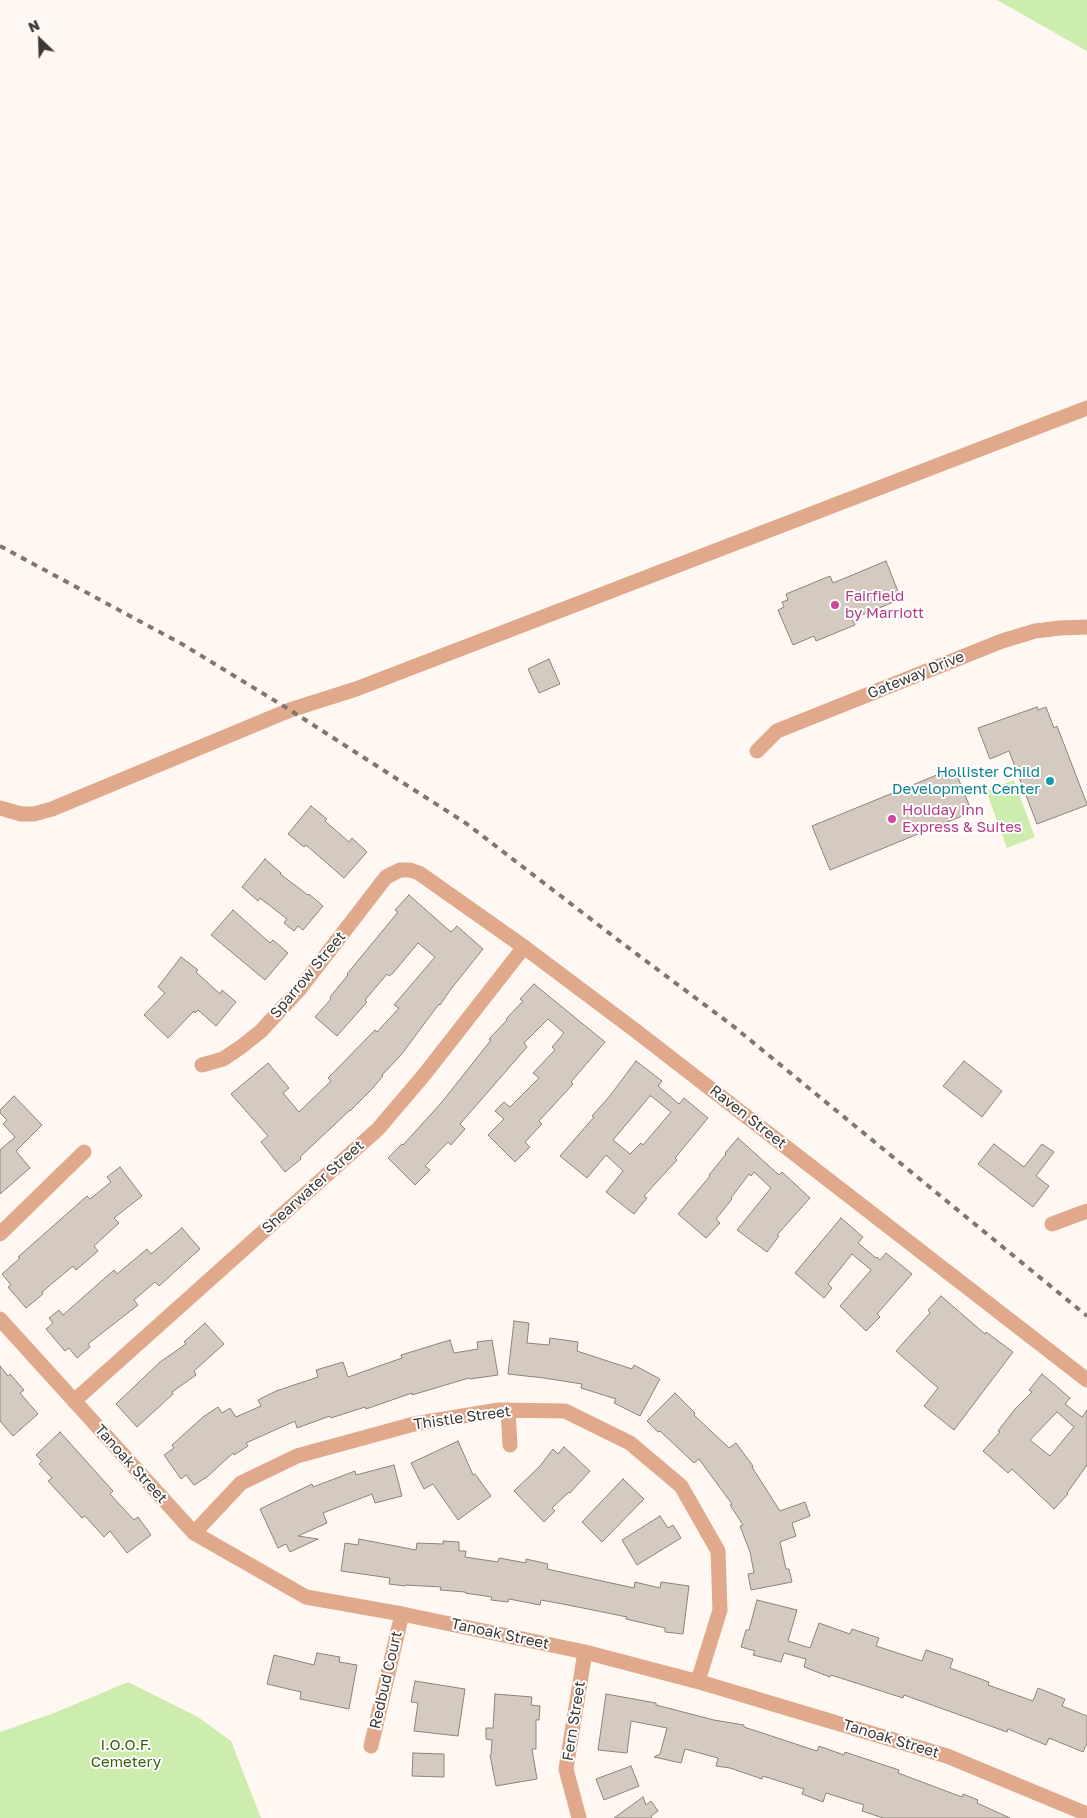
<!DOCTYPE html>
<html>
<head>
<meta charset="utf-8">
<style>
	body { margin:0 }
	#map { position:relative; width:1087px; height:1818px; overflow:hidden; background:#fff8f2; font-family:"Golos Text",sans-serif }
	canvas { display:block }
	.north { position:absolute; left:15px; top:15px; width:50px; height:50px; -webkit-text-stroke:4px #fff; paint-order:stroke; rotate:336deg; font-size:14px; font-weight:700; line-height:20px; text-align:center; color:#3d3834 }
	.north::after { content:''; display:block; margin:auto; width:18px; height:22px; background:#3d3834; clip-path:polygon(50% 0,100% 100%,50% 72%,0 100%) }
</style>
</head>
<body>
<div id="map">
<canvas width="1087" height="1818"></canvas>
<div class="north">N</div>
</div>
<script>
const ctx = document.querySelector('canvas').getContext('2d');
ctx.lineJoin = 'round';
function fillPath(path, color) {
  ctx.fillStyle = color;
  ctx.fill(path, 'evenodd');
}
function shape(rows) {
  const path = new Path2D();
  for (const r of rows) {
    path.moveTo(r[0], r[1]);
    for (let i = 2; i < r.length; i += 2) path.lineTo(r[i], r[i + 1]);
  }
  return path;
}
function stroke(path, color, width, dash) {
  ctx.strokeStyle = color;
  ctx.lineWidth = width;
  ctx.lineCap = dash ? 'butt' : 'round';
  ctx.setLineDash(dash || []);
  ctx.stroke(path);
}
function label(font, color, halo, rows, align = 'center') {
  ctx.font = font + ' "Golos Text",sans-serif';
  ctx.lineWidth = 4;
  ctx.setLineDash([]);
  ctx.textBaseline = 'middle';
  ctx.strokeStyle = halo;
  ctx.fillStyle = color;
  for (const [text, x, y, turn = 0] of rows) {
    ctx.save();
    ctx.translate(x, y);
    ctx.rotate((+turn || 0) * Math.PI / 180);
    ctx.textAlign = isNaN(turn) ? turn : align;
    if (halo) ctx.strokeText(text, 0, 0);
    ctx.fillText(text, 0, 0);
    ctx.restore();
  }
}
fillPath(shape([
	[997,0,1087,0,1087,51,1085,50],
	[1014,780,1035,837,1007,848,986,791],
	[128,1682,198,1717,231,1741,261,1818,0,1818,0,1732,54,1713]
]), '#cdedae');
const building = shape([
	[886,561,901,599,852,619,855,625,816,641,814,636,793,645,778,610,784,607,782,602,788,600,786,594,830,576,833,583,886,561],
	[549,659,560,684,539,693,528,669,549,659],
	[1037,707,1038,710,1046,707,1054,728,1057,726,1087,804,1087,805,1037,824,1009,751,990,759,978,728,1037,707],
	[954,768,972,812,830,870,812,826,954,768],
	[311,806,327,819,325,821,349,842,352,838,367,852,344,878,306,845,304,847,288,834,311,806],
	[265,859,281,873,280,874,308,895,309,894,323,906,303,930,298,926,294,931,284,923,287,919,260,898,258,901,242,887,265,859],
	[409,895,451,932,457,926,483,949,451,989,440,1005,439,1004,401,1055,382,1075,383,1076,372,1089,350,1111,350,1110,300,1157,301,1159,285,1172,261,1142,268,1136,231,1094,268,1063,289,1088,283,1093,299,1112,331,1081,328,1078,375,1030,377,1032,399,1008,394,1005,435,957,418,943,393,973,389,976,387,974,365,1000,367,1002,337,1036,315,1017,331,999,330,997,348,975,347,974,398,912,395,910,409,895],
	[233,910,270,943,273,940,288,953,265,980,211,935,233,910],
	[181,957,198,970,196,972,220,994,222,990,236,1002,216,1026,198,1010,195,1013,194,1011,168,1038,144,1015,165,993,158,987,181,957],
	[534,984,605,1042,571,1082,573,1084,539,1121,542,1124,525,1142,530,1147,515,1162,488,1135,504,1119,495,1111,504,1102,510,1107,539,1078,533,1073,555,1050,552,1047,564,1033,548,1019,524,1043,527,1047,460,1124,465,1129,451,1145,448,1142,425,1166,430,1170,415,1185,388,1158,402,1144,403,1145,442,1102,491,1040,489,1039,507,1020,506,1019,523,1001,520,999,534,984],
	[636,1061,662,1081,658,1086,679,1104,684,1098,708,1118,675,1158,677,1160,644,1196,647,1198,634,1214,606,1192,623,1171,606,1155,587,1178,560,1156,594,1117,592,1116,609,1097,636,1061],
	[650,1096,651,1096,671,1112,643,1145,641,1143,630,1154,613,1140,650,1096],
	[964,1061,1002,1091,982,1117,943,1086,964,1061],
	[14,1096,42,1125,16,1151,30,1168,0,1194,0,1150,15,1137,3,1124,7,1120,0,1113,0,1110,14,1096],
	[738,1138,779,1175,782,1172,810,1198,777,1235,779,1236,767,1252,737,1230,771,1188,754,1172,751,1176,749,1174,731,1198,732,1199,716,1219,720,1223,706,1238,678,1214,710,1176,709,1175,726,1154,725,1153,738,1138],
	[994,1144,1024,1167,1042,1144,1054,1152,1036,1176,1049,1186,1033,1207,978,1164,994,1144],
	[120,1167,142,1196,114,1218,119,1223,94,1246,98,1251,76,1270,73,1266,42,1292,43,1294,26,1308,8,1287,11,1285,2,1274,20,1258,18,1257,87,1196,90,1199,111,1182,107,1177,120,1167],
	[841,1218,863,1237,858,1243,876,1258,877,1257,880,1260,886,1253,912,1274,877,1314,880,1317,866,1331,840,1306,871,1270,852,1254,828,1284,832,1288,824,1298,795,1273,841,1218],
	[182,1228,200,1249,159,1286,155,1282,134,1300,138,1305,88,1344,90,1347,77,1358,69,1348,65,1351,46,1329,53,1323,49,1318,59,1310,63,1315,114,1270,117,1274,147,1249,151,1254,182,1228],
	[941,1296,985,1334,986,1332,1013,1352,954,1430,924,1406,938,1388,896,1351,930,1313,928,1310,941,1296],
	[514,1321,529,1323,527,1343,549,1345,550,1338,578,1342,577,1351,632,1369,634,1365,660,1379,640,1416,614,1403,616,1399,581,1388,582,1384,544,1378,508,1374,514,1321],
	[205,1323,224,1344,194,1371,196,1375,172,1392,173,1394,137,1427,116,1404,160,1362,186,1344,184,1342,205,1323],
	[450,1340,454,1353,478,1349,477,1342,492,1340,498,1375,470,1379,469,1378,412,1395,412,1393,366,1409,365,1407,331,1418,330,1416,297,1428,295,1421,246,1443,248,1446,234,1455,233,1453,207,1477,194,1485,186,1475,181,1479,164,1455,174,1448,172,1445,203,1417,218,1407,222,1413,230,1408,236,1417,261,1406,258,1400,276,1391,318,1377,316,1370,343,1362,348,1377,402,1358,401,1355,450,1340],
	[0,1366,8,1376,10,1374,24,1390,20,1393,38,1414,13,1436,0,1421,0,1366],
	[1042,1374,1070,1398,1065,1404,1082,1417,1087,1410,1087,1465,1067,1493,1068,1494,1054,1509,1012,1469,1008,1473,983,1451,1000,1432,998,1431,1015,1409,1032,1392,1029,1390,1042,1374],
	[1057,1412,1074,1427,1050,1456,1030,1440,1057,1412],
	[675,1393,695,1413,694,1415,729,1448,736,1443,753,1466,752,1467,780,1511,805,1502,810,1516,792,1523,796,1536,780,1542,786,1569,789,1569,792,1582,751,1590,748,1574,754,1573,750,1552,740,1526,743,1525,730,1505,732,1504,699,1459,694,1463,660,1431,658,1432,647,1421,675,1393],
	[60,1432,113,1491,110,1494,134,1520,138,1517,151,1535,127,1553,110,1531,104,1537,85,1516,82,1518,48,1481,52,1478,39,1464,42,1461,36,1455,60,1432],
	[458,1441,473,1475,475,1474,491,1496,458,1520,433,1484,424,1489,411,1463,458,1441],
	[564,1447,590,1471,570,1493,569,1492,552,1508,555,1511,544,1522,514,1491,540,1466,553,1449,558,1454,564,1447],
	[394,1465,402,1496,375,1503,372,1494,323,1513,327,1523,298,1536,318,1539,290,1552,286,1544,278,1548,260,1509,312,1484,313,1487,355,1471,356,1475,394,1465],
	[623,1479,644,1499,602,1542,582,1522,623,1479],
	[660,1516,668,1528,673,1525,681,1538,637,1565,622,1540,660,1516],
	[359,1539,416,1550,417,1543,443,1544,443,1541,459,1542,459,1551,466,1551,465,1557,498,1562,499,1558,526,1563,526,1559,548,1564,547,1569,634,1588,635,1582,660,1588,661,1582,689,1586,683,1634,665,1632,665,1628,626,1619,627,1617,568,1605,541,1600,540,1605,509,1599,508,1602,491,1600,492,1597,465,1593,465,1592,440,1590,441,1587,405,1585,405,1586,389,1584,390,1578,341,1571,345,1543,358,1545,359,1539],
	[757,1600,797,1610,788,1641,810,1648,819,1623,850,1634,852,1629,879,1638,876,1646,922,1661,926,1650,953,1659,950,1668,989,1682,988,1685,1033,1701,1038,1688,1065,1699,1062,1706,1087,1716,1087,1743,1083,1752,1049,1738,1046,1745,1008,1729,1007,1732,904,1695,903,1698,831,1675,830,1677,804,1667,806,1659,784,1653,781,1662,753,1655,755,1651,741,1647,746,1630,749,1630,757,1600],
	[317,1653,340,1657,339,1662,357,1665,349,1709,300,1699,301,1692,267,1684,274,1655,314,1665,317,1653],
	[415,1681,465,1689,458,1736,414,1731,418,1703,411,1702,415,1681],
	[495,1694,532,1697,531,1705,540,1706,539,1720,536,1720,536,1749,532,1749,537,1779,496,1786,490,1755,491,1755,492,1740,486,1739,486,1728,493,1728,495,1694],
	[606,1694,656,1703,656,1705,714,1720,744,1725,744,1727,817,1751,819,1746,844,1755,845,1752,899,1770,898,1773,962,1797,963,1794,978,1800,977,1803,1010,1818,883,1818,862,1811,864,1805,826,1793,823,1802,802,1794,804,1789,763,1776,762,1779,730,1768,716,1766,718,1758,685,1749,681,1763,654,1757,660,1754,667,1728,631,1721,627,1753,598,1750,606,1694],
	[413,1753,444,1754,444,1777,412,1776,413,1753],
	[631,1766,639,1786,604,1800,596,1779,631,1766],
	[643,1797,646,1805,651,1801,658,1811,651,1816,652,1818,614,1818,643,1797]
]);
fillPath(building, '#d5cac0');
stroke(building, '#8c8379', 1);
stroke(shape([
	[757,751,777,731,1002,641,1035,631,1060,628,1087,627],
	[0,808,21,814,34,814,52,809,290,710,356,689,1087,408],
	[202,1065,223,1059,241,1047,261,1031,299,990,386,877,400,870,410,870,419,873,524,947,636,1031,1087,1380],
	[1052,1224,1087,1211],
	[0,1234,84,1152],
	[0,1319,194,1533,306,1597,402,1614,585,1652,703,1683,947,1756,1087,1814],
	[74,1401,378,1129,424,1075,524,947],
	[508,1410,510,1445],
	[194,1533,241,1483,297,1456,414,1424,499,1410,565,1411,630,1443,681,1486,718,1551,720,1610,698,1681],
	[371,1746,402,1614],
	[579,1818,566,1769,585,1652]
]), '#e0a98c', 15);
stroke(shape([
	[0,546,182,644,290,710,467,824,622,943,733,1026,1087,1316]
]), '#7c7772', 4, [6, 6]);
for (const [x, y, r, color] of [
	[835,605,5,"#d1479c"],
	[1050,781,5,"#0f9aa8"],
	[892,819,5,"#d1479c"]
]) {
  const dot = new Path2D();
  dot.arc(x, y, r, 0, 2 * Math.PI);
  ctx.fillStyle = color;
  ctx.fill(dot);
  stroke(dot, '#fff', 2);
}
label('15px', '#b23c85', '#fff', [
	["Fairfield",845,596],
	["by Marriott",845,613],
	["Holiday Inn",902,810],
	["Express & Suites",902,827]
], 'left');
label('15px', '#3d3834', '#fff', [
	["Gateway Drive",916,675,-22],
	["Sparrow Street",308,975,-50],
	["Raven Street",748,1117,38],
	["Shearwater Street",313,1187,-42],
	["Thistle Street",462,1418,-8],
	["Tanoak Street",131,1464,48],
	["Tanoak Street",500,1634,12],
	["Redbud Court",386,1680,-77],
	["Fern Street",574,1721,-81],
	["Tanoak Street",891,1739,17]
]);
label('15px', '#0d838f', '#fff', [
	["Hollister Child",1040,772],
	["Development Center",1040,789]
], 'right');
label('15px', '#3e600e', '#fff', [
	["I.O.O.F.",126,1745],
	["Cemetery",126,1762]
]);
</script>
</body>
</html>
